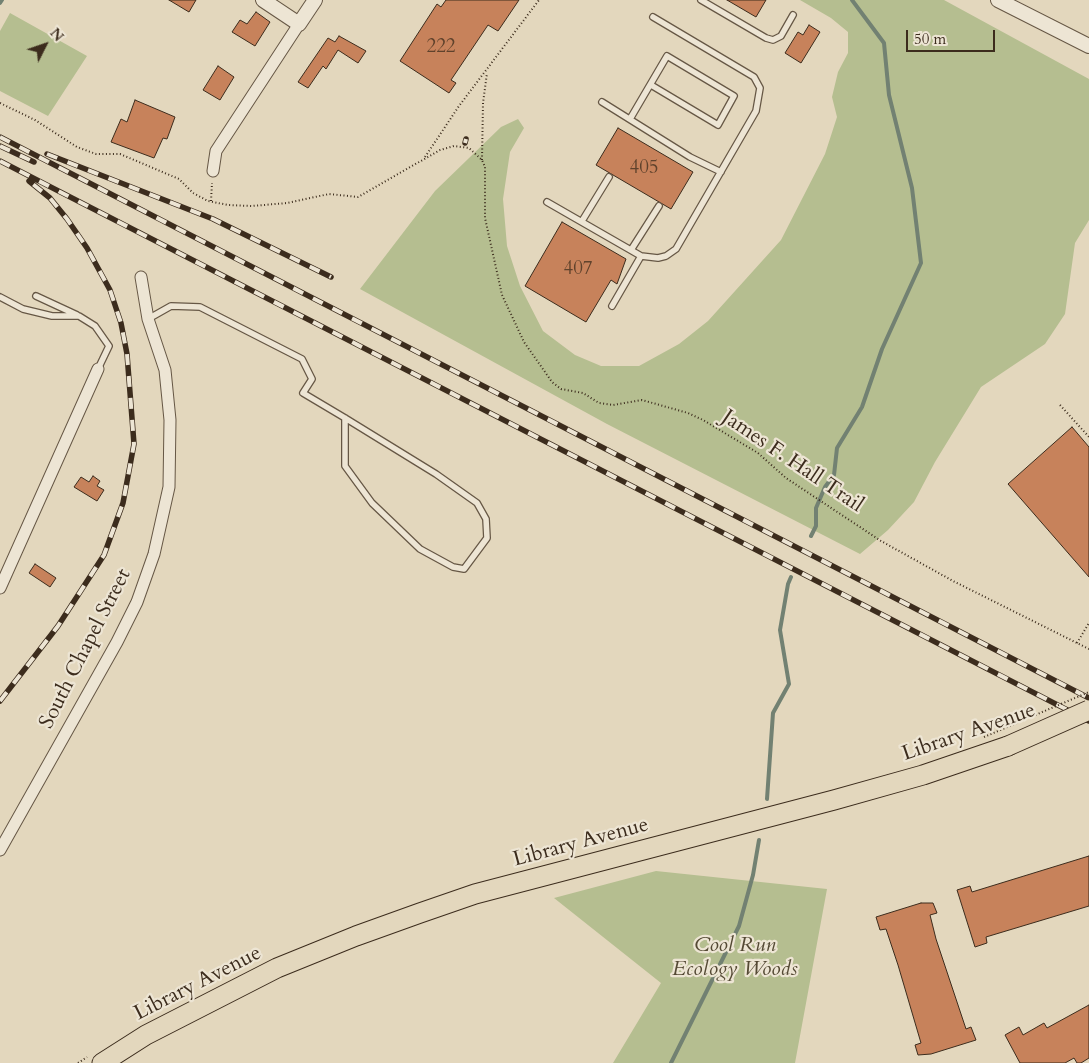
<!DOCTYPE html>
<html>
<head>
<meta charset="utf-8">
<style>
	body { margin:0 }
	#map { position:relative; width:1089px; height:1063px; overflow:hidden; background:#e3d7bd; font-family:Cardo,serif }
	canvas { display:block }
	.north { position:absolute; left:20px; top:20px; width:50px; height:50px; -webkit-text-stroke:4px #ede5d4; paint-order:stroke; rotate:49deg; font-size:14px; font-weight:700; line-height:20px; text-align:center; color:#3c2c1d }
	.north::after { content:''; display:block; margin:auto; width:18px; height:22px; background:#3c2c1d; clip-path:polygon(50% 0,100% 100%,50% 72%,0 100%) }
	.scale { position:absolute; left:906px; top:30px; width:89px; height:22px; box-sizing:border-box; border:2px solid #3c2c1d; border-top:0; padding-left:6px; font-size:15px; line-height:18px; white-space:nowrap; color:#3c2c1d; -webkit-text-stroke:4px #ede5d4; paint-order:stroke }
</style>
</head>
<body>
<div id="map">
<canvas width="1089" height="1063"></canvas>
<div class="north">N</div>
<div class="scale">50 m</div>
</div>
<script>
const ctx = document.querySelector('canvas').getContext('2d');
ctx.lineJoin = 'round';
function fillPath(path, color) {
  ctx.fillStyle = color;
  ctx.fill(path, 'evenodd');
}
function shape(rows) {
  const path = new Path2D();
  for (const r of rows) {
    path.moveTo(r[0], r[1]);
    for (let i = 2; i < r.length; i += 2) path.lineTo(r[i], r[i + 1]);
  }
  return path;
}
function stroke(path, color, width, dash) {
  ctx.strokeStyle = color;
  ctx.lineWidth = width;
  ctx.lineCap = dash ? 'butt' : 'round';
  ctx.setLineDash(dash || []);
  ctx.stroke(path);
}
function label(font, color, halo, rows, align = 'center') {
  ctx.font = font + ' Cardo,serif';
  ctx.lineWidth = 4.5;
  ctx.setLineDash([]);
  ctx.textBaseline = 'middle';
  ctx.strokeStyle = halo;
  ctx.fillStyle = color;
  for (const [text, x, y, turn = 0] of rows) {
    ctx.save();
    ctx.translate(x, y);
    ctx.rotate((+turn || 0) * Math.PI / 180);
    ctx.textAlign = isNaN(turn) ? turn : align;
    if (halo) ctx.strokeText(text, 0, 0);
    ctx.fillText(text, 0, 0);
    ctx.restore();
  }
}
fillPath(shape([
	[800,0,944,0,1089,79,1089,220,1075,243,1065,314,1045,344,981,387,935,462,914,502,888,530,860,554,607,424,360,289,435,191,501,127,518,119,524,128,510,152,503,199,507,246,520,286,543,331,575,355,601,366,639,366,679,344,708,321,781,240,825,154,837,117,832,97,838,72,848,53,848,32,831,18],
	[10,13,87,56,48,116,0,91,0,31],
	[656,871,827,889,795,1063,613,1063,661,983,554,898]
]), '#b5be90');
stroke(shape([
	[0,3,2,0],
	[811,536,816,526,816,508,825,487,834,475,837,448,862,407,882,349,921,263,912,188,889,95,884,43,852,0],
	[767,799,773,713,789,684,780,630,788,584,791,577],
	[671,1063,739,926,753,875,759,840]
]), '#728172', 4);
const building = shape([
	[169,0,196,0,189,12,169,0],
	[446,0,519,0,498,31,488,25,451,80,456,83,449,93,400,61,437,4,441,7,446,0],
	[727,0,766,0,756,17,727,0],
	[256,12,270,22,255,46,232,32,240,20,247,24,256,12],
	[809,25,820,32,801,63,785,53,798,32,803,35,809,25],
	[339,36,366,51,358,63,338,50,326,69,323,66,308,88,298,82,328,38,335,42,339,36],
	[218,66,234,77,220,100,203,90,218,66],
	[135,100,175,117,167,139,163,138,154,158,111,142,121,119,127,122,135,100],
	[618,128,693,172,671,209,596,165,618,128],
	[562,222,626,259,617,284,611,280,586,322,525,286,562,222],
	[1072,427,1089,447,1089,577,1008,484,1072,427],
	[93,476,100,481,97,486,104,490,97,501,74,487,81,477,89,482,93,476],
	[35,564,56,578,50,587,29,573,35,564],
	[1089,856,1089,906,986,937,987,943,975,947,957,890,970,886,972,892,1089,856],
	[921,903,933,903,937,913,930,915,936,939,966,1029,971,1027,976,1040,931,1054,918,1055,915,1045,921,1043,898,965,886,929,880,930,876,917,921,903],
	[1089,1005,1089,1058,1081,1063,1077,1063,1074,1058,1065,1063,1020,1063,1005,1035,1019,1027,1023,1035,1044,1023,1047,1028,1089,1005]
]);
fillPath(building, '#c7825b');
stroke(building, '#3c2c1d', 1);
const service = shape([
	[701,0,766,38,773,40,781,36,793,15],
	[602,102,690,157,721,172],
	[630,119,667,56,734,96,718,125,651,85],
	[547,202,641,256,658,258,666,256,676,249,756,111,760,88,754,77,653,17],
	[582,221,609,177],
	[631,250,659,206],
	[36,296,77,315],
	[0,297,23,309,52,316,79,316,95,326,109,346,98,369],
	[612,306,641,256],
	[148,319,171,306,200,307,302,359,312,379,303,393,345,418,436,474,477,503,486,519,487,538,464,569,453,567,420,549,372,503,345,466,345,418]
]);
const minor = shape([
	[213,171,216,151,299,24],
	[0,588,98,369],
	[0,850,117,642,137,602,154,554,169,487,170,420,165,370,148,319,141,277]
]);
const tertiary = shape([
	[263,0,299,24,315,0],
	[998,0,1089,46]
]);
const primary = shape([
	[102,1063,146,1035,277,968,356,936,420,913,475,894,834,800,923,775,1008,746]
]);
stroke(service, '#665745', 8);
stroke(minor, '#665745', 13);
stroke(tertiary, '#665745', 16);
stroke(primary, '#3c2c1d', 21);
stroke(shape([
	[0,103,35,120,77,147,96,154,120,154,179,179,193,193,208,201,228,205,252,206,287,203,329,194,358,197,440,150,454,146,469,148,482,160,485,167,485,218,502,295,524,342,552,382,561,389,583,393,599,403,613,405,642,400,688,413,703,420,758,453,786,478,881,541,953,581,1089,649],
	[425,157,459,106,539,0],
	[482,160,483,103,487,73],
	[211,201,212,183],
	[1060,405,1089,437],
	[1077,643,1089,623],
	[78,1063,87,1057]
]), '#3c2c1d', 2, [1, 2.5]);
stroke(service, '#ede5d4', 5.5);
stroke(minor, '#ede5d4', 11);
stroke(tertiary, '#ede5d4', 14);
stroke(primary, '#e3d7bd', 19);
const rail = shape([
	[0,137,1089,698],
	[465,143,466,139],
	[0,146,34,162],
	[47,154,213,219,331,277],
	[0,161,1089,721],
	[0,701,58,626,104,555,123,503,134,444,127,354,121,323,110,290,87,248,67,219,50,198,29,181]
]);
stroke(rail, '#3c2c1d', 5.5);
stroke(rail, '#ede5d4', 4, [11]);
const primaryBridge = shape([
	[1008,746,1089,710]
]);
stroke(primaryBridge, '#3c2c1d', 21, []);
stroke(shape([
	[984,737,1089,692]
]), '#3c2c1d', 2, [1, 2.5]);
stroke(primaryBridge, '#e3d7bd', 19);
label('19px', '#5f422c', null, [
	["222",441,48],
	["405",644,169],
	["407",578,270]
]);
label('21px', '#3c2c1d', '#ede5d4', [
	["James F. Hall Trail",792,462,34],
	["South Chapel Street",86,649,-63],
	["Library Avenue",969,733,-19],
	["Library Avenue",581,843,-15],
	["Library Avenue",198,984,-27]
]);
label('italic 21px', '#544934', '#ede5d4', [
	["Cool Run",735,946],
	["Ecology Woods",735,970]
]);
</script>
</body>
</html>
